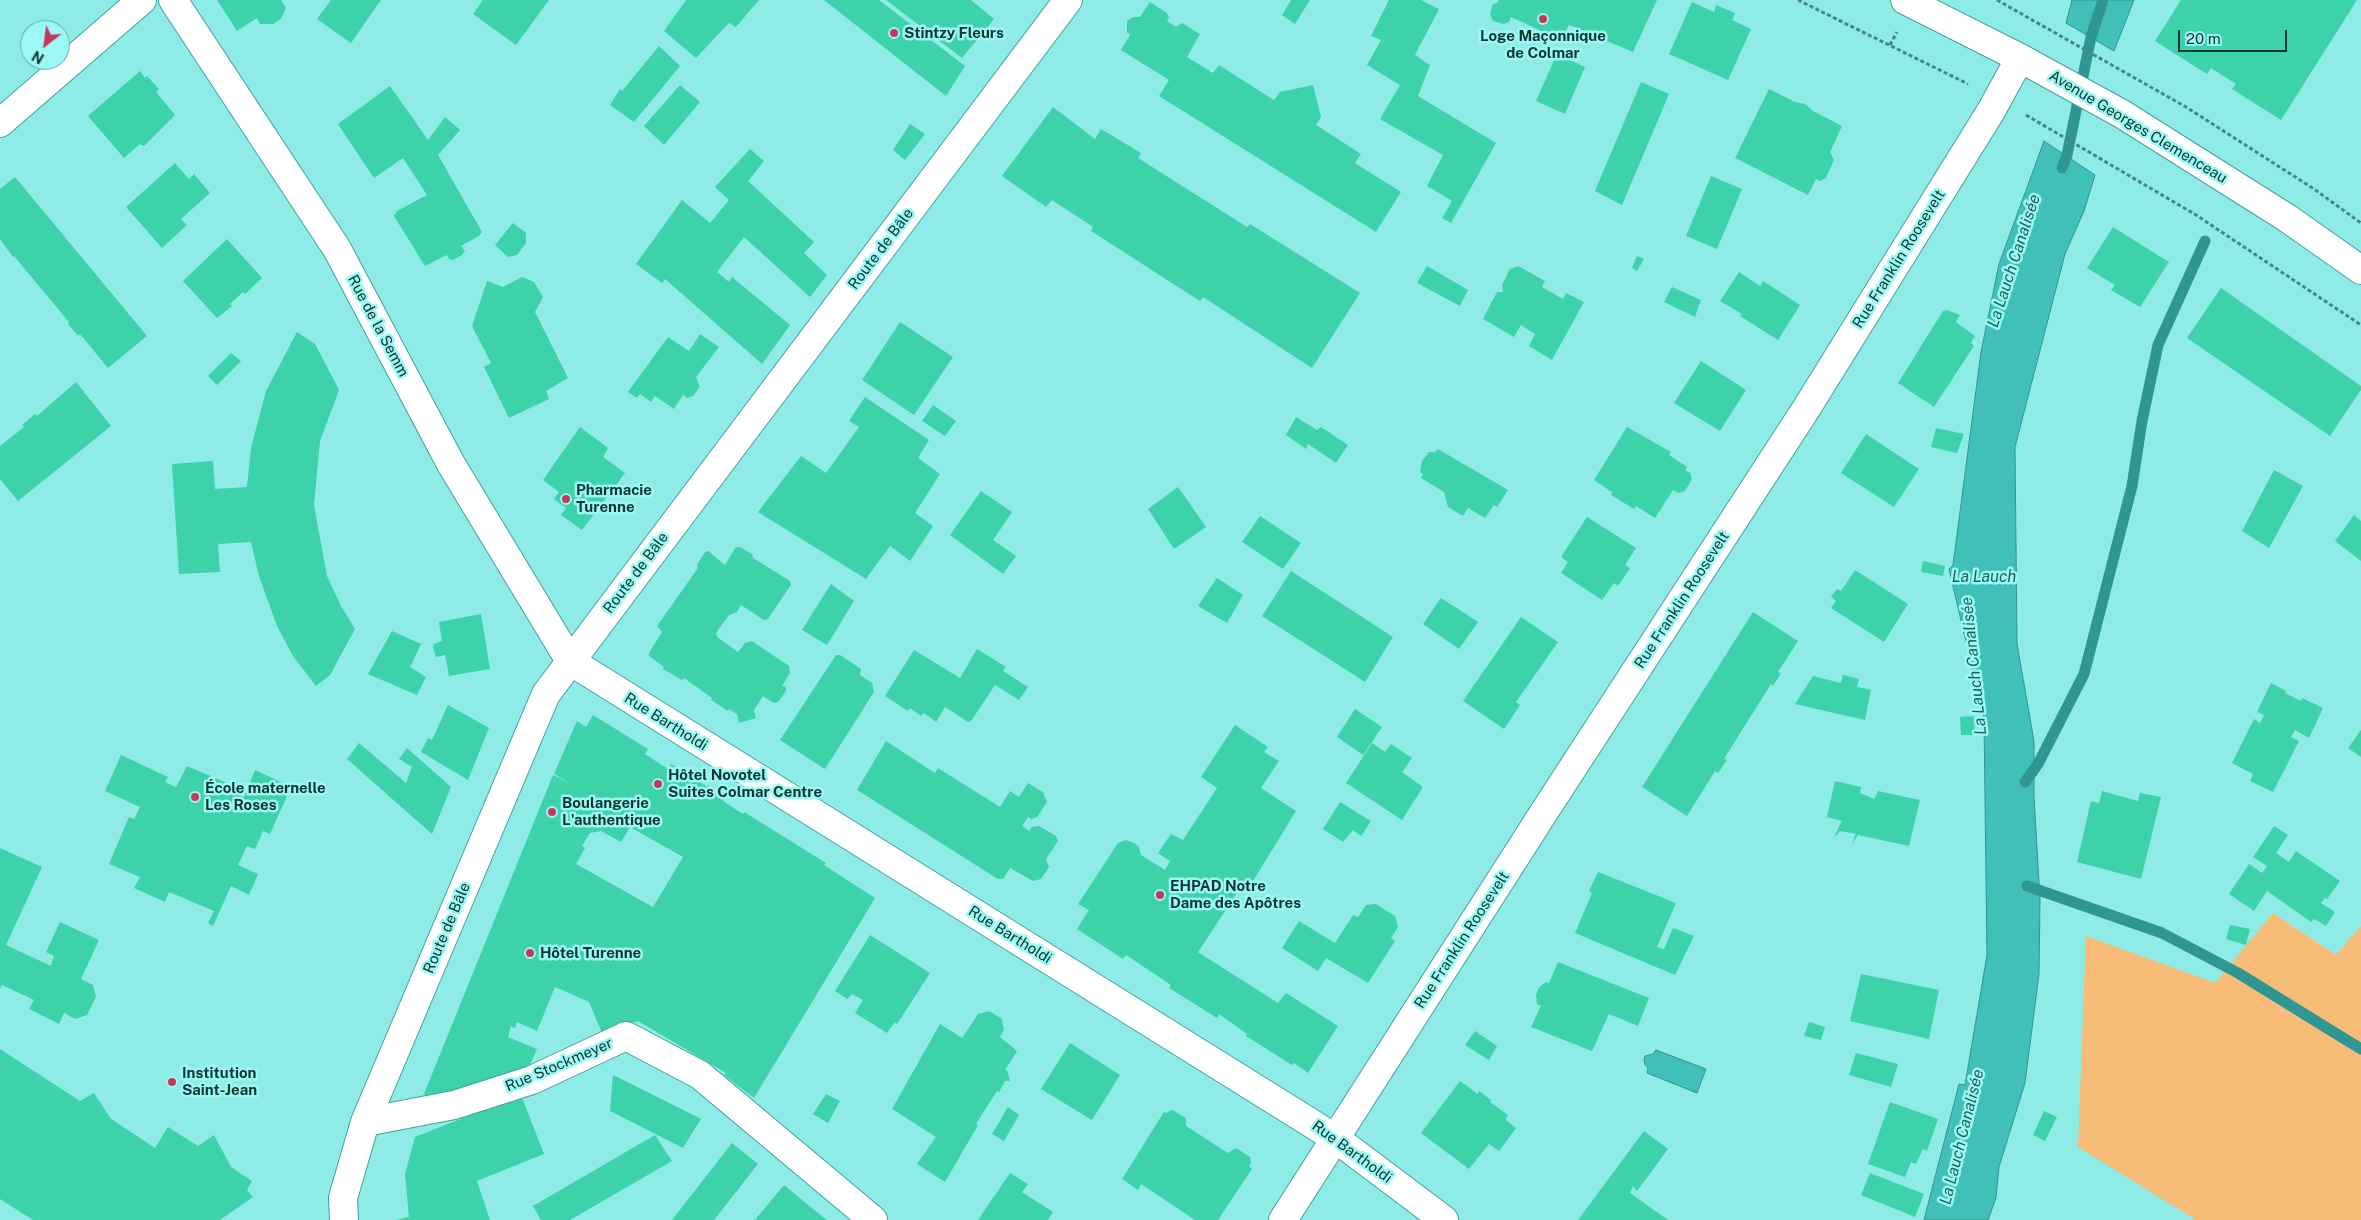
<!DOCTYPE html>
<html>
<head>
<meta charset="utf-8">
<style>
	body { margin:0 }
	#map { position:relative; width:2361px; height:1220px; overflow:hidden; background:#8febe5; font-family:"Public Sans",sans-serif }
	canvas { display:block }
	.north { position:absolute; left:20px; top:20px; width:50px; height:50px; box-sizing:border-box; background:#9cf8f2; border:1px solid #62aaa6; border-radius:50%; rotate:210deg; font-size:14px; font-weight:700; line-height:20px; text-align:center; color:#0c3533 }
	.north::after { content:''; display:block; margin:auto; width:18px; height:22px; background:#c6375c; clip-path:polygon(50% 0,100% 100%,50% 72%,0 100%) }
	.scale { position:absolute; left:2178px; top:30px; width:109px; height:22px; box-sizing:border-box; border:2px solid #0c3533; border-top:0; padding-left:6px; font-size:15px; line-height:18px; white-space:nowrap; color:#0c3533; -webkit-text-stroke:4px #9cf8f2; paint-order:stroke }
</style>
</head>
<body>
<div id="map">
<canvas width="2361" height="1220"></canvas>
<div class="north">N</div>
<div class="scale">20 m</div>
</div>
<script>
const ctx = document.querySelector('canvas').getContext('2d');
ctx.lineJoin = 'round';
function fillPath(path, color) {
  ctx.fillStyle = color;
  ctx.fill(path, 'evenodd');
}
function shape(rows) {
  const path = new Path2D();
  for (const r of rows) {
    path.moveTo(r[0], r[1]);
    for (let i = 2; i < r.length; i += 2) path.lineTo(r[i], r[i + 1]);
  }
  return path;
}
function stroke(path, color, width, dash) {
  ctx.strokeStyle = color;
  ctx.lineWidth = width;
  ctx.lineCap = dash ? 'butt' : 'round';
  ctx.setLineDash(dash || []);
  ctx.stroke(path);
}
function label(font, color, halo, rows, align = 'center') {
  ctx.font = font + ' "Public Sans",sans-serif';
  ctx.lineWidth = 5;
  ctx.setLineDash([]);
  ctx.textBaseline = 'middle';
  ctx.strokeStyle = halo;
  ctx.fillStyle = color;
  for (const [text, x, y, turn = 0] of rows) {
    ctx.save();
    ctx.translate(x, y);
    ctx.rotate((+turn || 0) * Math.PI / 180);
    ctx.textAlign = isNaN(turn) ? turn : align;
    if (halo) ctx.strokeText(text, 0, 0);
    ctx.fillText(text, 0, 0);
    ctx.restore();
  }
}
fillPath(shape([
	[2273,913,2336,955,2361,926,2361,1220,2196,1220,2078,1147,2086,936,2215,983]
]), '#f6bc78');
const water = shape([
	[2072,0,2134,0,2114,51,2066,23,2072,0],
	[2044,141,2095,175,2084,211,2065,254,2015,447,2017,644,2034,741,2034,797,2040,899,2039,974,2025,1083,1999,1167,1996,1198,1988,1220,1924,1220,1959,1084,1965,1085,1987,955,1984,719,1949,569,1953,565,1981,352,1999,264,2044,141],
	[1656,1050,1706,1069,1697,1093,1647,1073,1648,1068,1645,1065,1644,1060,1645,1056,1653,1054,1656,1050]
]);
fillPath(water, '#40c0b9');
stroke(water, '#309691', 1);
stroke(shape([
	[2062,168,2067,155,2091,37,2103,0],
	[2025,782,2038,764,2084,674,2132,486,2142,421,2158,345,2205,241],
	[2027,886,2162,933,2238,973,2361,1049]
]), '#309691', 11);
fillPath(shape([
	[217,0,281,0,286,8,281,19,273,24,260,24,257,18,237,31],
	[331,0,381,0,351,43,317,19],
	[483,0,549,0,516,45,473,14],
	[686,0,759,0,736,27,729,23,696,58,664,31],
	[824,0,879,0,965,66,946,96],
	[886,0,971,0,994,19,962,58],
	[1291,0,1310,0,1295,24,1282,15],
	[1389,0,1421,0,1439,9,1415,55,1430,65,1418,96,1496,143,1451,223,1442,218,1452,201,1427,186,1443,155,1380,119,1400,85,1367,65,1381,40,1371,36],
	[1499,0,1657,0,1633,52,1569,25,1561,40,1511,17,1509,22,1503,24,1493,21,1490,14,1493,4,1497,3],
	[2181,0,2357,0,2281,120,2232,89,2236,84,2211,68,2207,74,2155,41],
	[1150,2,1167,13,1169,18,1167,21,1176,27,1182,23,1200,34,1187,57,1213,73,1219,65,1274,100,1280,92,1313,85,1321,117,1316,125,1361,154,1355,163,1401,192,1376,232,1159,96,1169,80,1121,50,1130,35,1127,32,1127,21,1133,17,1140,17],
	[1692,2,1714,12,1716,5,1735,13,1732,20,1751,29,1728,80,1669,54],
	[659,46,680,66,634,122,610,105,620,89,622,91],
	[1557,54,1585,67,1565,114,1536,101],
	[140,71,145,78,147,76,159,89,156,92,175,115,144,146,140,144,124,158,88,116],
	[1641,82,1669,94,1622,205,1595,191],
	[680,85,700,102,664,145,644,126],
	[390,86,428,140,445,117,460,130,438,155,482,232,479,236,461,246,465,251,462,255,453,260,449,259,447,255,425,266,394,216,397,211,427,195,403,158,374,178,338,124],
	[1769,89,1795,102,1805,104,1813,111,1842,126,1830,152,1834,160,1826,178,1820,181,1816,179,1808,195,1735,158],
	[1053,107,1095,139,1101,129,1141,153,1138,158,1247,227,1250,224,1360,293,1312,368,1203,297,1200,301,1091,231,1093,227,1052,200,1046,207,1002,176],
	[910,124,925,134,905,160,893,150],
	[750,149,764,161,748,181,814,242,804,253,827,275,810,297,744,237,717,272,729,282,732,277,790,325,762,364,665,279,662,283,636,264,682,200,710,223,729,200,715,187],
	[175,163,189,179,194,174,210,193,181,219,187,225,162,248,126,207],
	[1711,176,1742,189,1717,249,1686,236],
	[15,177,147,336,108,368,80,334,78,336,68,324,69,322,14,256,13,257,0,239,0,189],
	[513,223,526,233,526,243,517,255,508,257,495,245],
	[2113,227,2169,262,2140,307,2111,290,2115,285,2087,268],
	[227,239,262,278,245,294,243,292,230,304,232,306,217,318,183,281],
	[1637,256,1644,259,1637,271,1632,268],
	[1427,266,1468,290,1460,306,1417,283],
	[1518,266,1545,281,1542,287,1563,299,1566,293,1584,302,1552,360,1529,346,1535,334,1521,325,1514,337,1483,319,1497,292,1503,292,1502,285,1510,269],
	[1739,272,1760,286,1763,281,1800,305,1778,340,1740,316,1742,314,1720,301],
	[522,277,534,282,543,297,535,312,568,378,546,391,549,399,509,418,484,367,491,363,472,326,487,281,503,287],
	[1672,287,1701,300,1695,317,1664,302],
	[2221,288,2361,386,2361,390,2330,436,2187,338],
	[1947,310,1960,315,1956,322,1975,336,1971,343,1974,346,1934,407,1898,383,1943,311],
	[900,322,953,357,914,415,862,380],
	[297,332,315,344,339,390,320,441,314,505,327,576,341,606,355,629,330,675,316,686,293,656,277,626,259,576,251,542,218,544,220,572,179,574,172,464,213,461,215,489,247,487,251,448,266,391],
	[700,334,719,347,696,377,700,387,693,396,687,398,683,395,674,409,655,396,651,402,640,394,637,398,628,392,668,337,689,351],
	[231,353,241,361,217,385,208,376],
	[1701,361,1746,390,1720,431,1674,403],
	[76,382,111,426,18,501,0,479,0,446,24,427,22,425,35,414,37,416],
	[865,397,929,440,918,458,940,474,915,513,933,526,910,561,890,546,866,579,758,512,801,456,826,473,859,427,849,421],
	[933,405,956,421,945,436,922,421],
	[1296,417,1317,430,1321,427,1348,445,1336,463,1308,444,1306,449,1286,435],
	[580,427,608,448,603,457,625,473,582,530,561,515,566,508,554,499,559,492,543,480],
	[1627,427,1671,452,1669,455,1687,467,1685,470,1690,473,1692,479,1685,491,1678,493,1673,490,1655,518,1636,506,1634,509,1611,495,1612,492,1594,480],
	[1936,428,1964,434,1957,453,1931,447],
	[1866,434,1919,469,1894,507,1841,473],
	[1438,449,1508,490,1497,507,1494,505,1485,518,1468,508,1463,516,1448,507,1444,492,1421,478,1423,474,1420,472,1422,461,1429,452,1435,452],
	[2274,470,2303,486,2269,548,2242,531],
	[1178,487,1206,527,1174,549,1148,509],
	[981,491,1012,512,993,540,1016,556,1003,574,950,535],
	[2354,515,2361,521,2361,561,2335,541],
	[1260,516,1301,543,1283,569,1242,542],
	[1587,517,1636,548,1625,565,1630,568,1618,586,1614,583,1602,600,1561,573,1568,562,1561,557],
	[736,547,740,547,752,554,753,558,790,581,791,585,768,619,764,620,741,605,737,612,729,615,716,633,717,637,738,652,745,643,752,641,789,666,790,673,782,686,786,687,786,691,778,702,774,703,763,696,754,710,756,718,739,723,737,714,729,709,728,711,711,700,712,698,684,678,682,680,663,669,664,667,649,656,649,653,662,632,657,626,698,568,697,565,705,552,708,551,725,565],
	[1923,561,1945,566,1943,576,1921,572],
	[1855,570,1908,604,1884,642,1831,608,1836,601,1831,597,1833,594,1837,589,1841,591],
	[1291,571,1393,637,1365,682,1262,616],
	[1217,578,1243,595,1227,623,1198,606],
	[831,584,854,601,827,645,802,630],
	[1441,598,1478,622,1459,649,1423,624],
	[1753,612,1798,641,1778,672,1781,673,1773,686,1771,684,1724,759,1727,760,1718,773,1715,771,1687,816,1642,787],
	[481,614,490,669,449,676,445,655,436,657,433,647,434,644,442,641,439,622],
	[1521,617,1558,642,1516,702,1520,705,1504,729,1463,701],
	[392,631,421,644,410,667,426,677,417,695,368,674],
	[977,649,1006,667,1003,671,1028,687,1019,700,995,685,971,721,968,722,945,707,936,722,924,713,921,716,910,708,908,711,885,696,914,650,960,678],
	[836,655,840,655,861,669,860,675,872,683,874,692,825,769,780,740],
	[1843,675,1859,679,1857,687,1871,690,1865,720,1795,704,1813,676,1841,683],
	[2271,683,2286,691,2285,693,2301,701,2302,698,2323,708,2309,738,2295,730,2291,737,2299,741,2273,792,2250,781,2253,774,2232,763,2254,719,2260,723,2264,715,2257,712],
	[448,705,489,728,468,780,421,752,428,738,432,740],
	[1355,709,1382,727,1363,755,1337,737],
	[593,715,648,749,645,754,668,769,671,764,725,798,723,801,743,814,744,812,826,863,824,865,875,898,754,1098,724,1075,726,1073,638,1021,602,1033,589,1002,555,987,537,1031,517,1022,515,1028,511,1026,508,1037,537,1049,526,1074,432,1103,424,1094,553,775,571,784,554,774,577,721,586,727],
	[630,827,683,857,653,907,576,864,585,848,582,846,590,833,601,831,621,842],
	[1974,716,1975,735,1961,735,1960,717],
	[1235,725,1268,747,1264,752,1279,761,1261,788,1296,811,1250,886,1244,882,1198,952,1278,1003,1286,993,1338,1026,1308,1073,1294,1063,1292,1065,1246,1036,1247,1034,1219,1014,1217,1018,1169,988,1171,985,1126,955,1123,959,1077,929,1089,910,1078,904,1118,843,1126,840,1134,843,1139,847,1141,855,1165,870,1170,861,1158,853,1171,834,1183,840,1217,788,1201,777],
	[2361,730,2361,757,2348,748],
	[886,741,935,773,938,768,1000,807,1010,791,1019,797,1028,783,1043,792,1047,802,1037,817,1031,819,1028,817,1022,826,1029,831,1032,827,1039,826,1056,836,1058,841,1046,859,1049,867,1041,879,1033,881,1010,868,1003,879,998,879,857,790],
	[359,743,406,783,412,767,399,759,407,748,451,787,432,834,347,759],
	[1372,743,1385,752,1391,744,1412,758,1402,772,1423,787,1402,820,1346,783],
	[121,755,168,777,165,782,176,787,187,766,234,786,231,792,244,797,255,770,291,787,270,834,263,831,255,849,247,846,238,865,258,874,249,895,231,886,213,926,208,923,214,911,169,892,165,902,134,888,140,877,109,864,129,817,134,819,140,807,105,791],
	[1835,781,1861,787,1860,793,1874,799,1878,791,1920,800,1909,846,1858,835,1852,844,1856,834,1840,831,1836,836,1835,835,1842,821,1827,817],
	[2102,791,2138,801,2140,793,2161,797,2141,879,2077,862,2091,801,2099,803],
	[1340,802,1371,821,1361,836,1353,830,1343,842,1323,829],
	[2274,826,2288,835,2276,853,2289,862,2296,851,2340,881,2327,899,2325,898,2321,903,2335,912,2326,926,2314,919,2311,922,2267,891,2254,911,2229,894,2249,864,2262,873,2267,866,2253,857],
	[0,848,42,867,6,945,51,966,54,956,46,952,60,922,99,940,81,979,93,985,96,997,87,1015,75,1019,64,1013,59,1024,29,1009,34,1000,2,985,0,989],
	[1598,872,1676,903,1657,947,1664,949,1673,928,1694,936,1675,975,1575,933,1592,893,1589,891],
	[1376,904,1395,916,1398,927,1391,938,1395,941,1368,983,1326,958,1318,971,1282,948,1299,921,1335,943,1353,915,1358,917,1366,905],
	[2230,925,2250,929,2246,945,2226,939],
	[870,935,930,973,897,1024,895,1022,887,1033,855,1013,863,1000,852,994,847,999,835,991],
	[1558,962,1649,998,1638,1026,1609,1014,1592,1051,1531,1027,1541,1006,1537,1004,1536,995,1539,987,1546,982,1549,983],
	[1861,974,1939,990,1929,1039,1850,1021],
	[989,1011,1002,1019,1004,1030,1000,1037,1017,1051,1005,1070,1007,1070,1010,1081,1005,1081,999,1092,997,1091,976,1124,978,1125,945,1182,917,1164,936,1137,892,1109,940,1024,962,1038,978,1014],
	[1809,1022,1825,1027,1821,1040,1804,1036],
	[1475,1031,1497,1046,1489,1060,1465,1045],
	[1070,1043,1120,1075,1092,1120,1041,1089],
	[0,1049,80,1101,94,1093,111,1119,155,1148,168,1127,198,1146,214,1135,231,1167,252,1181,247,1190,253,1197,220,1220,33,1220,0,1199],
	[1856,1053,1898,1064,1891,1087,1849,1075],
	[613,1075,701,1119,683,1148,610,1111],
	[1460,1081,1478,1094,1479,1091,1491,1100,1490,1102,1508,1115,1506,1120,1516,1128,1499,1151,1489,1144,1469,1169,1421,1133],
	[826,1094,840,1101,828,1123,813,1114],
	[521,1095,544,1154,477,1181,490,1220,396,1220,409,1217,405,1174,415,1137],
	[1890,1102,1938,1119,1927,1151,1923,1149,1916,1164,1911,1162,1905,1177,1868,1164],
	[1008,1107,1019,1115,1004,1141,992,1134],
	[1172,1110,1186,1118,1186,1126,1228,1153,1236,1148,1250,1157,1251,1163,1249,1166,1252,1169,1218,1220,1195,1220,1141,1184,1138,1190,1122,1179,1164,1112,1166,1113],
	[2044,1111,2057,1117,2045,1141,2033,1135],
	[1644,1131,1668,1149,1637,1191,1633,1186,1630,1193,1668,1220,1578,1220],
	[655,1135,672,1161,570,1220,541,1220,533,1206],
	[732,1143,758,1164,714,1220,672,1220],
	[1010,1173,1028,1184,1022,1192,1053,1212,1048,1220,978,1220],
	[1870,1173,1924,1194,1915,1217,1861,1195],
	[784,1185,813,1209,827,1220,755,1220]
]), '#3dd2a9');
const minor = shape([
	[173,0,337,249,451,464,570,661,1335,1138,1444,1220],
	[1905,0,2020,58,2122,114,2287,218,2361,270],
	[0,123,142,0],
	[365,1122,454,1105,532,1080,626,1036,700,1075,873,1220],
	[344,1220,343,1198,365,1122,546,694,1068,0],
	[1283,1220,1546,809,1806,409,1991,111,2020,58]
]);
stroke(minor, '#43a19c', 30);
stroke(shape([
	[1798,0,1968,84],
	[1997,0,2186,107,2314,189,2361,223],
	[1890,45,1897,32],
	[2026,115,2196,215,2361,325]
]), '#488884', 3, [4, 2.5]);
stroke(minor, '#fff', 28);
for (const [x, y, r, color] of [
	[1543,19,5,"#c6375c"],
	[894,33,5,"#c6375c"],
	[566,499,5,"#c6375c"],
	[658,784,5,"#c6375c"],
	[195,797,5,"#c6375c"],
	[552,812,5,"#c6375c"],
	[1160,895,5,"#c6375c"],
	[530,953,5,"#c6375c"],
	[172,1082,5,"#c6375c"]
]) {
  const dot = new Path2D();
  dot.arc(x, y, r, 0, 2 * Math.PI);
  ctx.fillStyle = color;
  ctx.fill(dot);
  stroke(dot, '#9cf8f2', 2);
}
label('bold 15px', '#0c3533', '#9cf8f2', [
	["Stintzy Fleurs",904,33],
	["Loge Maçonnique",1543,36,"center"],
	["de Colmar",1543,53,"center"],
	["Pharmacie",576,490],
	["Turenne",576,507],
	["Hôtel Novotel",668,775],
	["Suites Colmar Centre",668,792],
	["École maternelle",205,788],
	["Les Roses",205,805],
	["Boulangerie",562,803],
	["L'authentique",562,820],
	["EHPAD Notre",1170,886],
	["Dame des Apôtres",1170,903],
	["Hôtel Turenne",540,953],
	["Institution",182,1073],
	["Saint-Jean",182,1090]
], 'left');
label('15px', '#0c3533', '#9cf8f2', [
	["Avenue Georges Clemenceau",2138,127,31],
	["Route de Bâle",881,249,-53],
	["Rue Franklin Roosevelt",1899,259,-58],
	["Rue de la Semm",378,326,62],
	["Route de Bâle",636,573,-53],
	["Rue Franklin Roosevelt",1682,600,-57],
	["Rue Bartholdi",666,722,32],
	["Route de Bâle",447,928,-67],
	["Rue Bartholdi",1010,935,32],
	["Rue Franklin Roosevelt",1462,940,-57],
	["Rue Stockmeyer",559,1065,-23],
	["Rue Bartholdi",1352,1152,36]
]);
label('italic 16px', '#1b605c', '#9cf8f2', [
	["La Lauch Canalisée",2014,261,-72],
	["La Lauch",1984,577],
	["La Lauch Canalisée",1974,666,-96],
	["La Lauch Canalisée",1962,1137,-76]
]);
</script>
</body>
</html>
